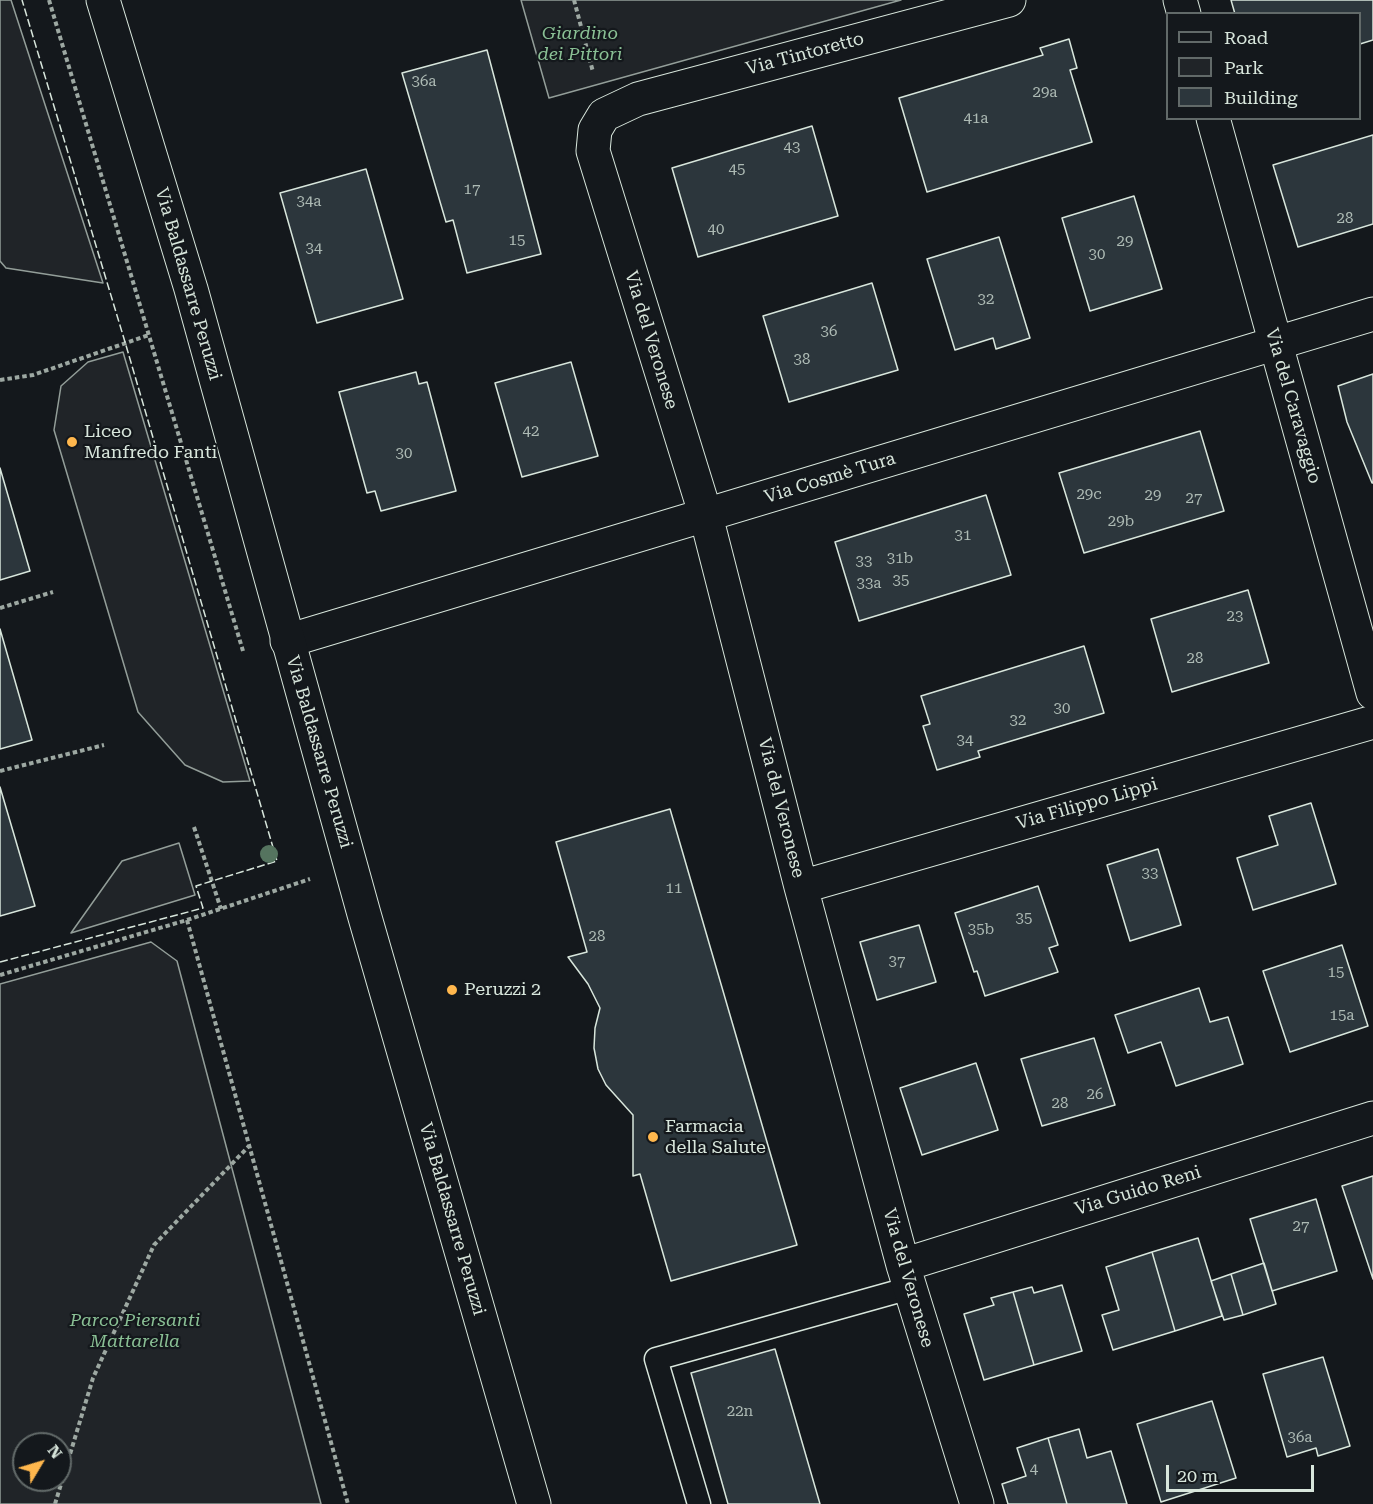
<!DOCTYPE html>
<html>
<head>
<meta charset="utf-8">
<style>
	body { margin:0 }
	#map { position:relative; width:1373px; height:1504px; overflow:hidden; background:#14181c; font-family:"Roboto Serif",serif }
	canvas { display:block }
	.legend { position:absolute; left:1166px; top:12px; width:195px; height:108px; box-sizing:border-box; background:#14181c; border:2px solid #626a69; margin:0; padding:8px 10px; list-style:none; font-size:18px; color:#d8e6dc }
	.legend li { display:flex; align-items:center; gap:12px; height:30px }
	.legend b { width:30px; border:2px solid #626a69 }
	.north { position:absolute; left:12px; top:1432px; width:60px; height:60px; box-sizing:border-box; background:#14181c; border:2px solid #626a69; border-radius:50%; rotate:52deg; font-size:16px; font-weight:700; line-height:24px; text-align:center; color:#d8e6dc }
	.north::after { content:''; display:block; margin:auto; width:21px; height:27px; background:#ffb74d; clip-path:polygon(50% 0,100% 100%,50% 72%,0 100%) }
	.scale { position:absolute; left:1166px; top:1465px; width:148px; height:27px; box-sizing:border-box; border:3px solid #d8e6dc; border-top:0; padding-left:8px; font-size:18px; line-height:21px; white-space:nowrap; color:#d8e6dc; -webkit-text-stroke:4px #14181c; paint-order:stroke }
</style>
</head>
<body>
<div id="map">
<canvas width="1373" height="1504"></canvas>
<ul class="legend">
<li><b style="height:8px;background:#14181c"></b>Road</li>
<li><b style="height:16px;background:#202428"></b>Park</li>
<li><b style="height:16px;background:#2c363c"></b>Building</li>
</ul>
<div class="north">N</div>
<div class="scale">20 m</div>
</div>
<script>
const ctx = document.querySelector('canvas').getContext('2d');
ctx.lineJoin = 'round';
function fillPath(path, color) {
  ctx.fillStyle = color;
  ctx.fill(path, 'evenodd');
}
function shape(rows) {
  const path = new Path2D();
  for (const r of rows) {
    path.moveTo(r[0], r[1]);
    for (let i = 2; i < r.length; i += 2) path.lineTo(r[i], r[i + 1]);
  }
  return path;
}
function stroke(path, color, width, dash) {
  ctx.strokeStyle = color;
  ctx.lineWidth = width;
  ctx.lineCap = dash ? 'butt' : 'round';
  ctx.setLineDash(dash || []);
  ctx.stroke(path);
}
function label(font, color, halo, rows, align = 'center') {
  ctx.font = font + ' "Roboto Serif",serif';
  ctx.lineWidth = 4.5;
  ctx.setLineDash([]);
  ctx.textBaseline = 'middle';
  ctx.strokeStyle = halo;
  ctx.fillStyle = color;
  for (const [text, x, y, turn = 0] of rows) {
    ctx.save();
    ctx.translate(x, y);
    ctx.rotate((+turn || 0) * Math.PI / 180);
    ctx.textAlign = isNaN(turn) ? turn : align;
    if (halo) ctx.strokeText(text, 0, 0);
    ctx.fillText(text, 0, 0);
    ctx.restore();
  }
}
const green = shape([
	[0,0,11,0,103,283,6,268,0,261,0,0],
	[521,0,901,0,549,98,521,0],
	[123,352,250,781,223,782,185,765,138,712,54,430,61,386,88,362,123,352],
	[179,843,195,895,71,933,122,861,179,843],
	[151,942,177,961,321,1504,0,1504,0,984,151,942],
	[24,1444,60,1444,60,1480,24,1480,24,1444]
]);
fillPath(green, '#202428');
stroke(green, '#939e99', 1.5);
const building = shape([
	[1231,0,1373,0,1373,40,1360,44,1360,14,1235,14,1231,0],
	[1069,39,1077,68,1070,70,1092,142,927,192,899,98,1043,55,1040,48,1069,39],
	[487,50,541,254,467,273,453,220,446,222,402,73,487,50],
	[812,126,838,216,698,257,672,168,812,126],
	[1373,135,1373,224,1298,247,1273,165,1373,135],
	[366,169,403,299,317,323,280,193,366,169],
	[1134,196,1162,289,1090,311,1062,218,1134,196],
	[999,237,1030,338,996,349,993,338,955,350,927,259,999,237],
	[872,283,898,370,789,402,763,316,872,283],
	[571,362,598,456,522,477,495,383,571,362],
	[416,372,419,384,427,382,456,491,381,511,375,491,367,493,339,392,416,372],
	[1373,374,1373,483,1372,483,1347,422,1338,386,1373,374],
	[1200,431,1224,511,1084,553,1059,473,1200,431],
	[0,468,30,571,0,580,0,468],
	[986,495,1011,575,859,621,835,542,986,495],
	[1248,590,1269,663,1172,692,1151,619,1248,590],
	[0,629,32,740,0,749,0,629],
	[1084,646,1104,713,978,751,980,757,937,770,923,726,930,724,921,696,1084,646],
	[0,787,35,906,0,916,0,787],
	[1311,803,1336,884,1253,910,1237,858,1278,845,1269,816,1311,803],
	[670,809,797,1245,671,1281,640,1174,633,1176,633,1115,606,1085,598,1069,594,1048,595,1028,600,1008,588,984,568,957,587,952,556,842,670,809],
	[1158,849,1181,925,1130,941,1107,865,1158,849],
	[1038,886,1058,945,1049,948,1058,972,985,996,977,971,974,972,955,913,1038,886],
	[919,925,936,982,877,1000,860,942,919,925],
	[1342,945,1368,1026,1290,1052,1263,971,1342,945],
	[1199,988,1210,1022,1228,1017,1243,1064,1176,1086,1161,1042,1128,1053,1115,1015,1199,988],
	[1094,1038,1115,1105,1042,1126,1021,1059,1094,1038],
	[976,1063,998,1130,922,1155,900,1088,976,1063],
	[1373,1176,1373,1279,1342,1186,1373,1176],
	[1316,1199,1337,1271,1272,1291,1250,1219,1316,1199],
	[1198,1238,1222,1316,1175,1331,1152,1252,1198,1238],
	[1152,1252,1175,1331,1113,1350,1102,1315,1119,1310,1106,1267,1152,1252],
	[1264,1263,1276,1304,1243,1315,1231,1274,1264,1263],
	[1231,1274,1243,1315,1224,1320,1211,1281,1231,1274],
	[1062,1285,1082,1351,1034,1365,1013,1292,1032,1287,1034,1293,1062,1285],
	[1013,1292,1034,1365,984,1380,964,1314,994,1305,991,1298,1013,1292],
	[775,1349,820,1504,728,1504,691,1373,775,1349],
	[1323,1357,1350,1446,1318,1456,1316,1448,1287,1457,1263,1374,1323,1357],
	[1212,1401,1236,1478,1161,1502,1137,1424,1212,1401],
	[1079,1429,1087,1458,1111,1451,1127,1504,1067,1504,1048,1438,1079,1429],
	[1048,1438,1067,1504,1008,1504,1002,1484,1026,1476,1017,1448,1048,1438]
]);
fillPath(building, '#2c363c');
stroke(building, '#d8e6dc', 1.5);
const service = shape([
	[699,1504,656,1359,910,1288]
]);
const minor = shape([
	[1180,0,1184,14],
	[1213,118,1373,693],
	[287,641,1373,314],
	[801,887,1373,722],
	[903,1265,1373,1118],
	[977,1504,903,1265,801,887,706,516,593,151,595,130,604,115,638,99,1009,0]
]);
const tertiary = shape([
	[103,0,191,289,364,914,534,1504]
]);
stroke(service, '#d8e6dc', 25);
stroke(minor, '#d8e6dc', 35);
stroke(tertiary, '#d8e6dc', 35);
stroke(shape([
	[49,0,243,651],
	[574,0,593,72],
	[0,380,33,375,149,335],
	[0,608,53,592],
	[0,771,104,745],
	[194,827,221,909],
	[187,920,348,1504],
	[0,975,187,920,310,879],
	[55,1504,93,1378,154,1245,249,1146]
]), '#9da8a2', 4, [4.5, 3]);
stroke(service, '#14181c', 22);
stroke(minor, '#14181c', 33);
stroke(tertiary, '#14181c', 33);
stroke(shape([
	[0,962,203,908,196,886,277,861,125,342,22,0]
]), '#d8e6dc', 1.5, [8, 3]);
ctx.fillStyle = '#55745f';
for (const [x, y] of [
	[269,854]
]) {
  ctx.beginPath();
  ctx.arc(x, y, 9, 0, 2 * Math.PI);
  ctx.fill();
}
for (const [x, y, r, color] of [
	[72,442,6,"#ffb74d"],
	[452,990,6,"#ffb74d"],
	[653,1137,6,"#ffb74d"]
]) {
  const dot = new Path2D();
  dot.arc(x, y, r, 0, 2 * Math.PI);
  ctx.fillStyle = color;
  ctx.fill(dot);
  stroke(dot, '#14181c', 2);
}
label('15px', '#adbab4', null, [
	["36a",424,82],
	["29a",1045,93],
	["41a",976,119],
	["43",792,148],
	["45",737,170],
	["17",472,190],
	["34a",309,202],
	["28",1345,219],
	["40",716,230],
	["15",517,241],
	["29",1125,242],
	["34",314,249],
	["30",1097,255],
	["32",986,300],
	["36",829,332],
	["38",802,360],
	["42",531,432],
	["30",404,454],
	["29c",1089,495],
	["29",1153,496],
	["27",1194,499],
	["29b",1121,522],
	["31",963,536],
	["31b",900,559],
	["33",864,562],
	["35",901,581],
	["33a",869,584],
	["23",1235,617],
	["28",1195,659],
	["30",1062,709],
	["32",1018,721],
	["34",965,741],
	["33",1150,874],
	["11",674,889],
	["35",1024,919],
	["35b",981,930],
	["28",597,937],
	["37",897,962],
	["15",1336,973],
	["15a",1342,1016],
	["26",1095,1095],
	["28",1060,1104],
	["27",1301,1227],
	["22n",740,1412],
	["36a",1300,1438],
	["4",1034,1470]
]);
label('italic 18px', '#8ac095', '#14181c', [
	["Giardino",580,34],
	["dei Pittori",580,55],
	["Parco Piersanti",135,1321],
	["Mattarella",135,1342]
]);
label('18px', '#d8e6dc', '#14181c', [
	["Via Tintoretto",805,54,-15],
	["Via Baldassarre Peruzzi",188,284,74],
	["Via del Veronese",651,340,73],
	["Via del Caravaggio",1293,406,74],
	["Via Cosmè Tura",830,478,-17],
	["Via Baldassarre Peruzzi",319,752,74],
	["Via Filippo Lippi",1087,804,-16],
	["Via del Veronese",781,808,76],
	["Via Guido Reni",1138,1191,-17],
	["Via Baldassarre Peruzzi",452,1219,74],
	["Via del Veronese",908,1278,74]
]);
label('18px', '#d8e6dc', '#14181c', [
	["Liceo",84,432],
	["Manfredo Fanti",84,453],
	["Peruzzi 2",464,990],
	["Farmacia",665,1127],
	["della Salute",665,1148]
], 'left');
</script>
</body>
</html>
